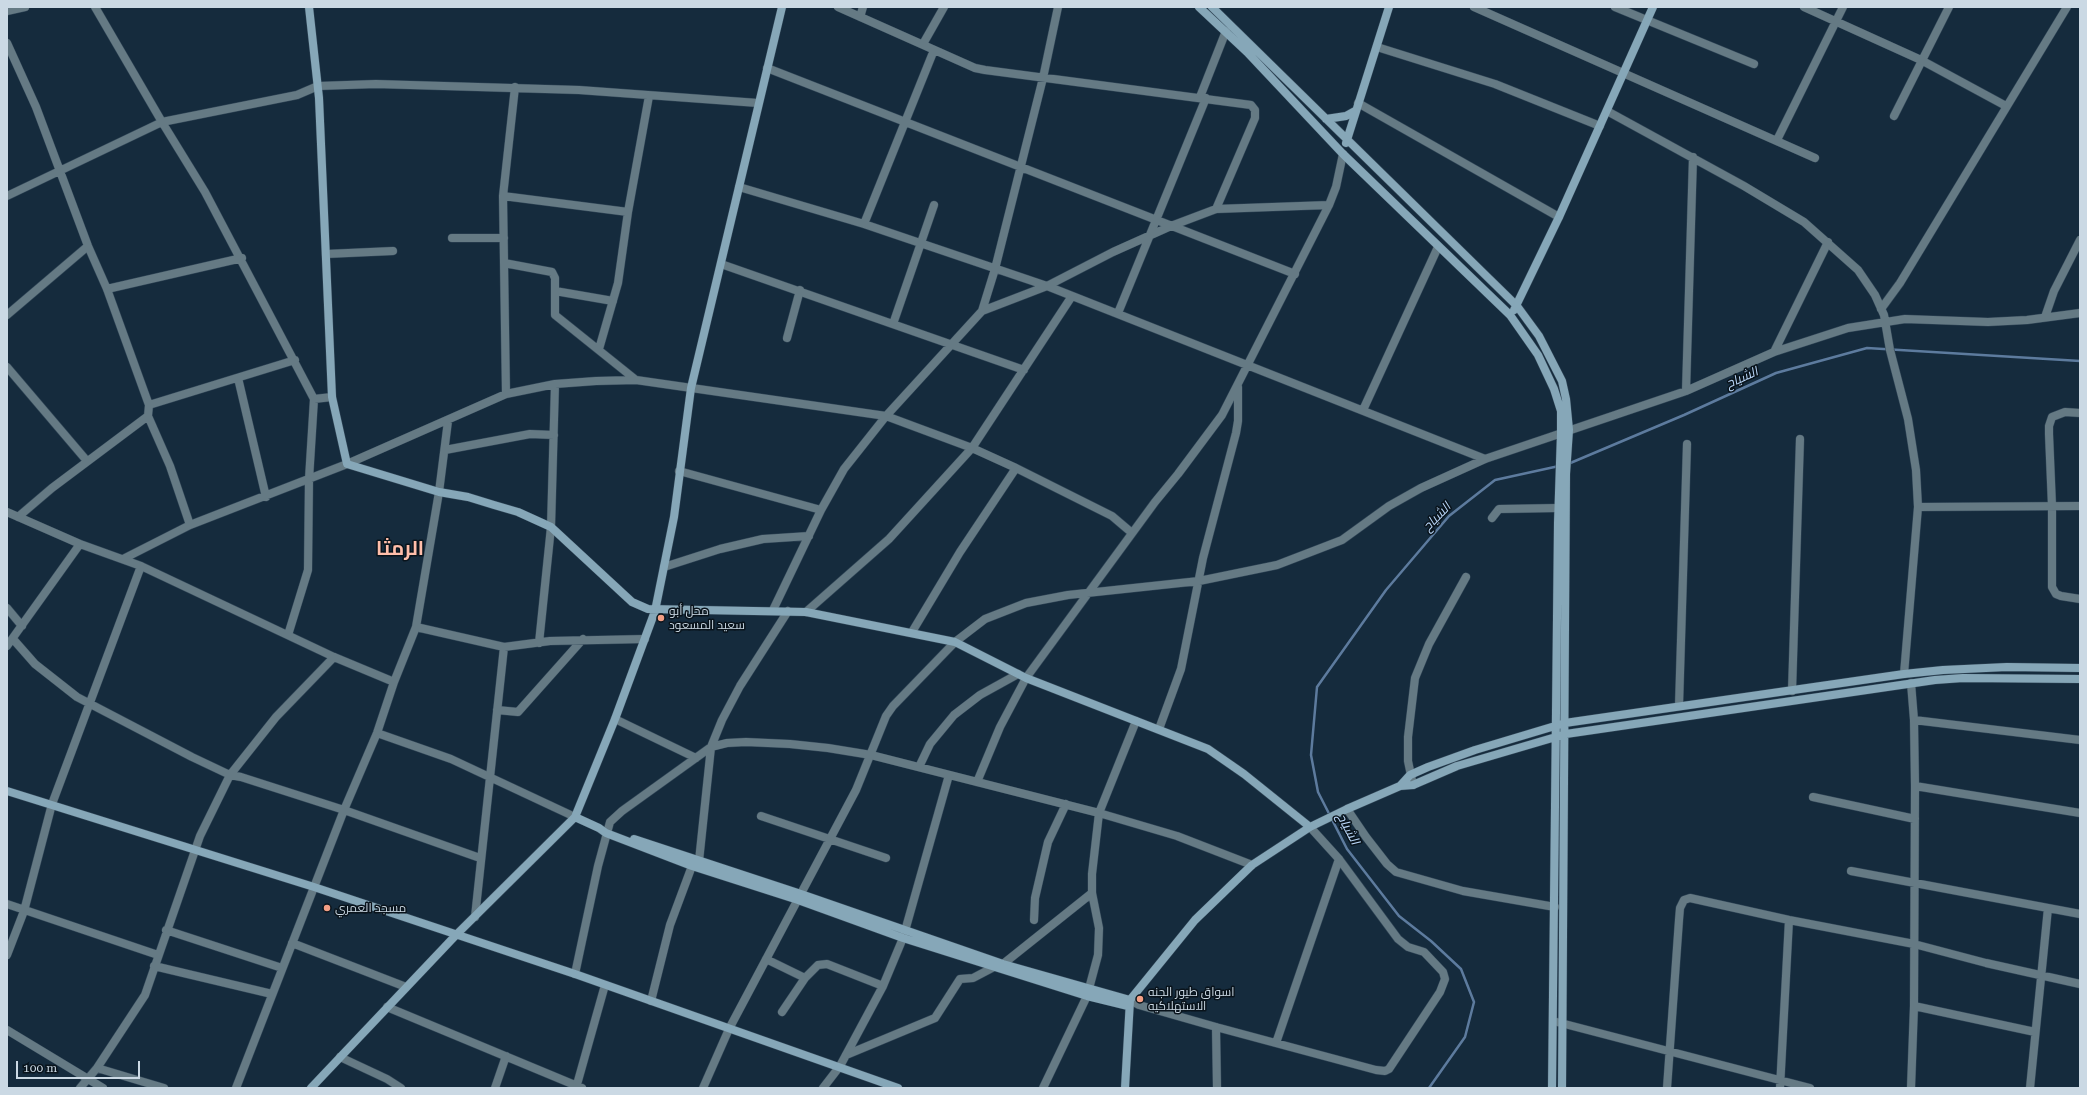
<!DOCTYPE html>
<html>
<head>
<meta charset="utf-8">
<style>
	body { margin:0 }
	#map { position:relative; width:2087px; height:1095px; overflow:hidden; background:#152b3d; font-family:"Roboto Serif",serif }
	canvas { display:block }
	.frame { position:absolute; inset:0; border:8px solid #cbd9e4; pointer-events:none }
	.scale { position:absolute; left:16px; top:1061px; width:124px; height:18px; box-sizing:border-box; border:2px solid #cbd9e4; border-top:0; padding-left:5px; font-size:12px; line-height:14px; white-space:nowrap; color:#cbd9e4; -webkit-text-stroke:3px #09131b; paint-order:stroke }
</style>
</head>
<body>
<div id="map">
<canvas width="2087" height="1095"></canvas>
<div class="frame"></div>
<div class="scale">100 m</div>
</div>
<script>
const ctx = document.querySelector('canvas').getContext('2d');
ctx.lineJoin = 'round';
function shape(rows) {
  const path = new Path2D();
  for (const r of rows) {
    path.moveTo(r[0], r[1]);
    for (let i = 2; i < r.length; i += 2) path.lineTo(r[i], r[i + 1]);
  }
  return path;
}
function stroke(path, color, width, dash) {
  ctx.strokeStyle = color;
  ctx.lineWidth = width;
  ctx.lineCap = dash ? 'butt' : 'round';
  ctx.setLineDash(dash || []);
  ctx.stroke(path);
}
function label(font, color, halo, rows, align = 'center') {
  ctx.font = font + ' "Roboto Serif",Cairo,serif';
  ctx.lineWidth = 3;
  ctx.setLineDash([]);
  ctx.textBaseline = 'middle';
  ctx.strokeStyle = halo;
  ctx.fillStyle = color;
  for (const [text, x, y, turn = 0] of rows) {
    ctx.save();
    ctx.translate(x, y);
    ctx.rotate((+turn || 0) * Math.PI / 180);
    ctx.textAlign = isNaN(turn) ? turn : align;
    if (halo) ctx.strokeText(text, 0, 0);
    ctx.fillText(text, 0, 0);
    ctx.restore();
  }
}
stroke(shape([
	[1568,464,1684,415,1776,373,1867,348,2080,361],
	[1429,1088,1465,1037,1474,1002,1461,969,1431,941,1399,916,1347,849,1318,792,1311,755,1317,687,1386,590,1449,516,1495,480,1559,466]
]), '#5d7b9e', 2.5);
const street = shape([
	[95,7,162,122,205,192,314,399,332,397],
	[838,7,975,68,985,70,1251,105,1255,110,1255,118,1216,209],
	[1474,7,1815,158],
	[1615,7,1754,64],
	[1804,7,1921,60,2006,106],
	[7,11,25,7],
	[860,17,863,7],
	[7,43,36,107,88,246,107,289,149,405,148,416,170,466,190,525],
	[923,44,944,7],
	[1377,47,1495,84,1600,126],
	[767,68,1295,274],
	[1200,97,1226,31],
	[1358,103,1559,217],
	[1607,111,1744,186,1804,222,1858,270,1875,295,1884,315,1890,350,1908,419,1916,470,1918,507,1904,674],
	[1894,116,1949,7],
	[1777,140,1843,7],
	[739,187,864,224,1047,286,1485,459],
	[7,196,162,122,297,95,318,86,376,84,579,90,758,103],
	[503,196,628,212,649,96],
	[864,224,934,50],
	[452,238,504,238],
	[326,254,393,251],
	[504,263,552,272,555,278,555,315,636,380],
	[721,264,1024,370],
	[107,289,242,258],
	[555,291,613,301],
	[1881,309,1900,283,2067,7],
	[982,311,1047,286,1113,252,1171,226,1216,209,1329,205],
	[1118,313,1206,98],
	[7,315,88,246],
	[2045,317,2054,291,2080,240],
	[893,324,934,205],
	[787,338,800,290],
	[599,349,618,283,628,212],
	[1774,352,1828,242],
	[7,367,87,461],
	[238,378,266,497],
	[1686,391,1693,157],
	[506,394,503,196,515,87],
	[149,405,295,360],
	[1363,410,1438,247],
	[2080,413,2065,412,2052,417,2049,426,2049,434,2052,506,2052,587,2056,594,2061,596,2080,599],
	[445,450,530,434,554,435],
	[679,471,821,510],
	[1918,507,2080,506],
	[7,512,80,544,141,566,334,657,394,682],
	[18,517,52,488,148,416],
	[1492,518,1499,509,1558,508],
	[123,559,190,525,347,464,506,394,555,384,596,381,636,380,886,416,972,448,1016,468,1112,516,1132,533],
	[664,567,720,549,763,539,809,536],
	[7,608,22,626],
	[773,610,821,510,844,469,886,416,982,311,995,269,1043,78,1058,7],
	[806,612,889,539,972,448,1072,296],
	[416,627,504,647,550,641,645,639],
	[912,632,960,552,1016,468],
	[288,635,308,570,309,479,314,399],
	[13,639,35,664,77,697,192,757,230,775,241,777,344,810,480,858],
	[539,643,551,527,555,384],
	[7,646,80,544],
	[1911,683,1914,720,1915,786,1914,1006,1911,1088],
	[1792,691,1800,439],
	[1679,706,1687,444],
	[497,710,518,712,583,639],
	[615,719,696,758],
	[1914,720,2080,740],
	[1159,729,1181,669,1203,558,1236,433,1238,421,1238,387],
	[377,733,451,759,575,817],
	[919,767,930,744,954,715,980,695,1018,674],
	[977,782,1000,727,1026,678,1155,502,1178,474,1222,415,1329,205,1336,187,1343,154],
	[1413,785,1408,761,1408,737,1415,678,1429,644,1466,577],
	[1915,786,2080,813],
	[1813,797,1915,819],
	[1347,809,1366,837,1387,864,1396,872,1463,891,1555,907],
	[761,816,886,858],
	[699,861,711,747,722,720,740,686,788,611],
	[1851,871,2080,914],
	[7,904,158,955],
	[475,917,504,647],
	[1034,920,1035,898,1048,842,1066,804],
	[166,930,282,968],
	[292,943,406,987],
	[7,955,24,911,52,804,141,566],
	[766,959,805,978],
	[1003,964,1092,893],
	[154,966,272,994],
	[575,974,598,866,610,822,622,811,711,747,727,743,746,742,790,744,828,748,871,755,1099,813,1177,836,1252,865],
	[1130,1000,1139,1005,1216,1027,1376,1070,1385,1071,1389,1069,1440,992,1445,979,1443,972,1424,952,1408,947,1398,939,1339,859,1310,827],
	[651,1001,670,925,692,866],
	[1914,1006,2035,1032],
	[387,1007,582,1088],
	[782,1012,805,978,818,965,827,964,883,986],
	[1557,1022,1810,1088],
	[1216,1027,1217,1088],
	[7,1030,103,1088],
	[1276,1043,1339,859],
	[846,1055,935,1018,960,979,973,978,994,967],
	[340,1057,387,1079,401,1088],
	[97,1068,164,1088],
	[80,1088,97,1068,145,995,200,836,230,775,276,717,334,657],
	[236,1088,344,810,377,733,394,682,416,627,439,492,448,421],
	[495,1088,506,1056],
	[576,1088,605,985],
	[703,1088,729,1029,856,790,886,716,893,706,955,642,985,619,1026,603,1068,595,1199,581,1277,565,1342,540,1389,506,1421,488,1485,459,1686,391,1774,352,1848,328,1905,319,1988,322,2027,320,2080,313],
	[823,1088,840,1066,854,1040,883,986,903,938,949,775],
	[1043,1088,1087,996,1098,955,1099,928,1092,893,1092,874,1099,813,1136,721],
	[1667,1088,1679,920,1680,908,1684,900,1690,898,1789,920,1914,944,1986,963,2080,984],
	[1780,1088,1789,920],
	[2030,1088,2048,908]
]);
const secondary = shape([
	[309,7,319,98,332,397,347,464,439,492,468,497,494,505,518,512,551,527,632,602,648,609,806,612,955,642,1026,678,1208,749,1244,774,1310,827],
	[1199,7,1247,52,1343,154,1510,315,1538,355,1554,389,1561,411,1561,433,1558,523,1552,1088],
	[1212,7,1517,306,1539,336,1562,381,1566,399,1569,430,1566,474,1562,1088],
	[1326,119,1346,116,1355,111],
	[1346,143,1389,7],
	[1514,310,1559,217,1653,7],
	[1400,786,1410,775,1428,767,1475,750,1565,723,1904,674,1943,670,2007,667,2080,668],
	[7,791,314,887,575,974,898,1088],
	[575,817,599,828,606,833,692,866,798,900,903,938,1087,996,1128,1006],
	[634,839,801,894,1003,964,1130,1000],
	[311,1088,456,935,575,817,615,719,655,611,674,517,691,388,782,7],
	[1125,1088,1130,1000,1195,920,1252,865,1310,827,1347,809,1400,786,1413,785,1457,766,1566,734,1935,680,1963,678,2080,679]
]);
stroke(street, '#324758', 9);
stroke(secondary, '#324758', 9);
stroke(street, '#657a84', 8);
stroke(secondary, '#86a7b8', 8);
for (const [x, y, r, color] of [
	[661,618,4,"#f39f85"],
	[327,908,4,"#f39f85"],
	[1140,999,4,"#f39f85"]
]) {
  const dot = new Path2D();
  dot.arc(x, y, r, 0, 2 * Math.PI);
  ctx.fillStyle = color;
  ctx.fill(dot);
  stroke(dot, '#09131b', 1.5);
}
label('12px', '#cbd9e4', '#09131b', [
	["محل أبو",669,611],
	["سعيد المسعود",669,625],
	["مسجد العمري",335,908],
	["اسواق طيور الجنه",1148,992],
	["الاستهلاكيه",1148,1006]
], 'left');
label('italic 13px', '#bbd8fa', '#09131b', [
	["الشياح",1742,378,-24],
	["الشياح",1437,517,-46],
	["الشياح",1348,829,62]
]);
label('bold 20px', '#ffbeaa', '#09131b', [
	["الرمثا",400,549]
]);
</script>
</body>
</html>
